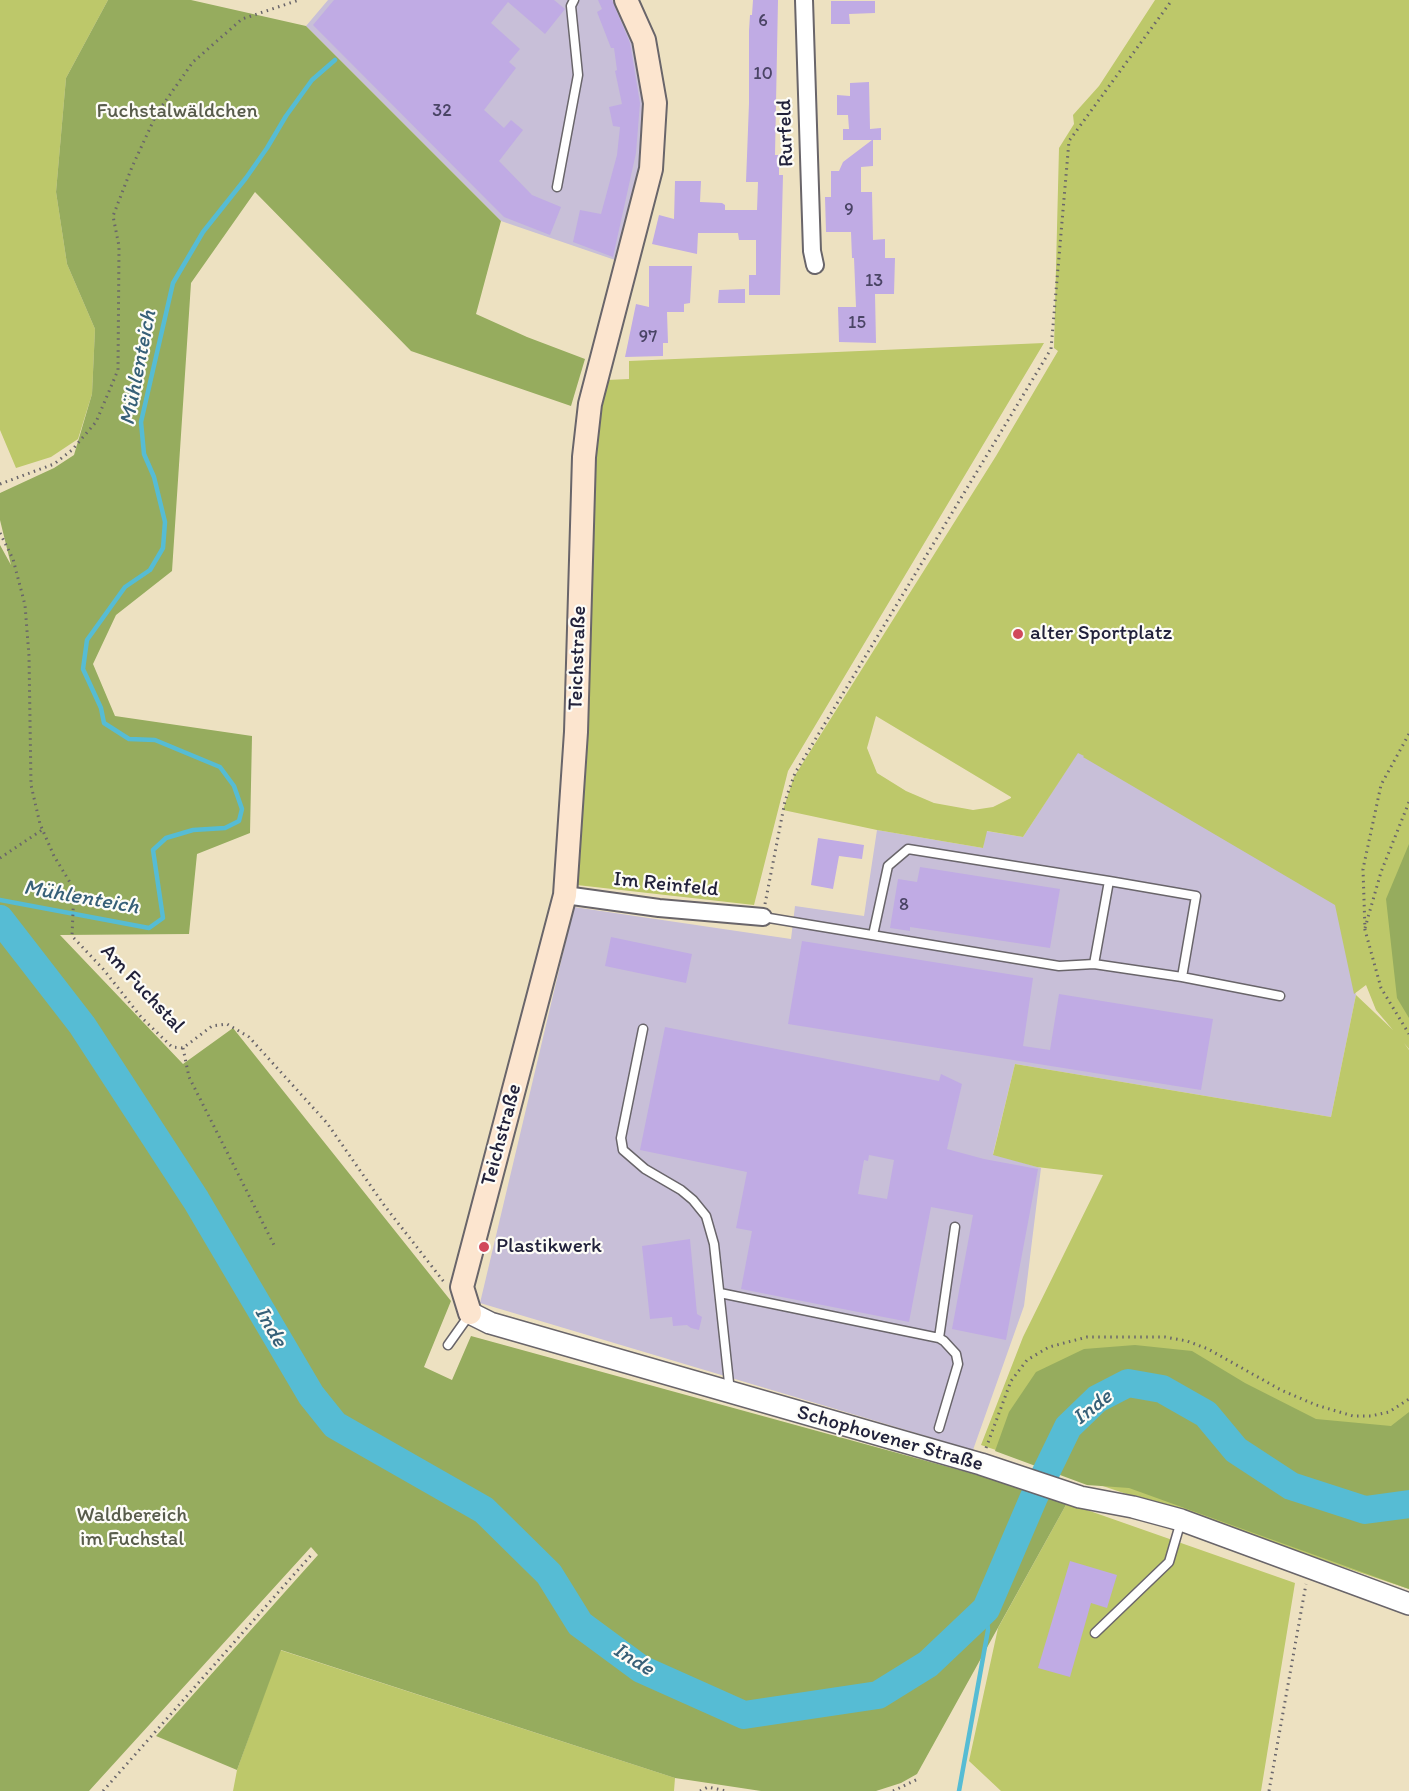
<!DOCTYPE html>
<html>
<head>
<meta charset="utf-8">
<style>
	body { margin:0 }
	canvas { display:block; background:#ede1c1 }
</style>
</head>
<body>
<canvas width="1409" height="1791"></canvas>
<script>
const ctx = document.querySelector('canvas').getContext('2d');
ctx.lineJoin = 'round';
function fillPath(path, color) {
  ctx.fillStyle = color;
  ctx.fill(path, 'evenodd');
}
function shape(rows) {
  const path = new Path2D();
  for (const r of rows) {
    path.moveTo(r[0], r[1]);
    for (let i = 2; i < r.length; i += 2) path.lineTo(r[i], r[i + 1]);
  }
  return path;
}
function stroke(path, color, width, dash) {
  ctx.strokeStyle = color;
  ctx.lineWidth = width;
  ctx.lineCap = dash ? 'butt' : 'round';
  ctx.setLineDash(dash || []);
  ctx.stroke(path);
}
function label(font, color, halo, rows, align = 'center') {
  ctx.font = font + ' Itim,sans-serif';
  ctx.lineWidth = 4.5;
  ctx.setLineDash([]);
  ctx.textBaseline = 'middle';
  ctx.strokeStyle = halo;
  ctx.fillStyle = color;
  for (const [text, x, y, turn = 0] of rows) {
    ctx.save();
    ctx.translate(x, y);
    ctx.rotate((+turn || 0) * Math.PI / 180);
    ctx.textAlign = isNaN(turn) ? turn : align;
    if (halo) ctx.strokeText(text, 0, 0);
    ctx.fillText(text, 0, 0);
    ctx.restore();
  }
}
fillPath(shape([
	[328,0,616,0,634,43,644,104,640,166,615,260,501,221,306,26],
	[1078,752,1335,898,1356,995,1331,1117,1015,1064,993,1154,1041,1168,1024,1306,973,1450,480,1303,574,907,791,939,795,906,864,916,877,830,983,848,986,831,1023,837]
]), '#c8bfd8');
fillPath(shape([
	[0,0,108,0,66,78,56,192,67,264,95,329,92,394,78,439,51,457,16,468,0,430],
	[1155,0,1409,0,1409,1049,1404,1043,1409,1050,1409,1589,981,1445,1023,1337,1103,1175,1037,1167,993,1155,1015,1064,1331,1117,1356,995,1393,1030,1376,1010,1366,985,1354,994,1335,905,1083,757,1084,756,1078,753,1023,837,987,831,983,848,877,830,783,810,794,777,996,456,1058,351,1054,348,1059,148,1074,124,1073,115,1099,86],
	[876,716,1011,797,1011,798,993,807,973,810,934,803,906,791,877,773,867,748],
	[1044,343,788,771,754,905,577,885,590,622,595,440,607,380,629,379,629,361],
	[1067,1503,1295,1583,1261,1791,1001,1791,969,1761,998,1628],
	[280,1650,675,1778,674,1791,233,1791,237,1770]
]), '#bdc86a');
fillPath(shape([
	[108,0,191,0,306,26,501,221,476,314,527,337,585,359,571,406,411,351,255,192,191,283,172,571,116,615,93,664,115,716,252,736,250,833,197,854,189,934,60,935,183,1064,233,1028,451,1301,424,1367,452,1380,471,1336,985,1477,1067,1503,917,1774,901,1783,876,1791,761,1791,675,1778,281,1650,237,1770,156,1736,318,1555,311,1547,89,1791,0,1791,0,545,11,565,0,520,0,493,54,468,74,455,92,394,95,329,67,264,56,192,66,78],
	[1409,844,1409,1018,1397,998,1386,899],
	[1135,1345,1192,1351,1245,1383,1316,1419,1391,1426,1409,1412,1409,1589,1129,1488,1087,1485,995,1451,1009,1412,1036,1372,1084,1349]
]), '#96ac5e');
stroke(shape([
	[0,900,149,928,163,918,153,850,166,838,193,830,225,828,239,821,242,809,234,786,220,767,155,740,129,739,104,723,101,708,83,669,87,640,125,587,150,570,163,548,165,522,154,477,144,454,141,422,173,283,203,232,246,178,267,148,286,116,312,80,335,60],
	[959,1791,988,1630,986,1609]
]), '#56bcd4', 4.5);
stroke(shape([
	[0,919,82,1025,196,1200,311,1395,335,1425,484,1510,549,1574,580,1624,641,1669,744,1715,878,1695,928,1664,986,1609,1034,1497,1068,1427,1097,1399,1128,1383,1162,1389,1206,1414,1236,1450,1291,1486,1365,1510,1409,1504]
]), '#56bcd4', 28);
fillPath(shape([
	[334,0,554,0,565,9,545,34,508,2,491,23,520,49,509,62,516,68,484,110,504,128,511,120,523,130,499,161,532,195,561,207,550,235,504,217,313,25],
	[598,0,612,0,630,43,640,103,636,153,613,257,573,242,580,210,601,214,617,155,620,127,613,126,609,107,622,104,615,71,617,70,614,48,611,48,597,12,602,9],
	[753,0,778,0,775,155,779,155,779,175,783,175,780,295,749,295,749,275,756,275,756,240,739,240,738,233,698,233,697,254,652,244,659,215,674,219,675,181,701,181,700,202,722,203,725,205,725,210,757,210,758,182,746,182,749,103,749,31,750,15,752,15],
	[831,1,875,1,875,13,849,14,850,24,831,24],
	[869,82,870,129,881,128,881,140,873,140,873,166,861,167,861,192,872,192,873,240,885,239,885,258,895,258,894,294,875,294,876,343,839,342,838,307,856,307,854,258,852,258,851,232,826,232,825,197,831,197,831,171,839,171,843,162,872,140,843,140,843,129,849,129,848,115,837,115,837,95,850,96,850,83],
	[649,266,692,266,690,303,684,304,684,312,667,312,668,343,663,343,663,356,625,357,636,304,649,307],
	[745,289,745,303,718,303,719,290],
	[818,838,864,845,862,859,839,856,833,889,811,885],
	[920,867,1060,889,1050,948,910,927,910,931,890,928,898,879,917,882],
	[611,937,692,954,686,983,605,966],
	[802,941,1033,978,1023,1046,1050,1050,1059,994,1213,1019,1201,1090,788,1024],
	[665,1027,939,1081,941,1074,962,1084,947,1149,984,1159,1038,1169,1006,1340,952,1329,973,1215,931,1207,909,1322,741,1289,752,1231,736,1228,747,1172,640,1150],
	[869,1155,894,1160,887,1199,858,1194,864,1160,868,1161],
	[690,1239,697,1314,702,1317,699,1330,691,1328,687,1325,673,1326,672,1317,650,1319,642,1246],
	[1070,1561,1117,1575,1107,1608,1091,1603,1070,1677,1038,1668]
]), '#c0abe4');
const service = shape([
	[557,187,578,75,571,6,574,0],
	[763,917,1059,966,1094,964,1182,977,1280,996],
	[873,935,888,866,908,849,1109,881],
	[1094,964,1109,881,1196,896,1182,977],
	[643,1029,621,1138,623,1150,645,1169,681,1190,693,1200,706,1216,714,1244,730,1392],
	[720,1293,939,1338,944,1341,956,1354,958,1364,939,1428],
	[939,1338,955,1227],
	[448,1345,470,1314],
	[1095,1633,1169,1562,1181,1521]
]);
const minor = shape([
	[804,0,812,251,815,265],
	[565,895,659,908,763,917]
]);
const tertiary = shape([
	[470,1313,490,1323,981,1464,1080,1497,1133,1507,1181,1520,1409,1604]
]);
const secondary = shape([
	[470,1313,462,1287,565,895,576,732,584,457,590,404,651,169,655,103,644,40,626,0]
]);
stroke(service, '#69656a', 11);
stroke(minor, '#69656a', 20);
stroke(tertiary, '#69656a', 24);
stroke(secondary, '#69656a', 26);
stroke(shape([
	[0,484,54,464,72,450,96,422,118,370,119,246,113,216,132,167,157,113,193,62,242,19,299,0],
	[0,533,13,559,25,605,29,656,31,785,40,824,54,856,74,889,72,936,104,970,141,1017,172,1047,183,1048,212,1026,227,1024,249,1037,327,1123,384,1205,444,1282],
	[1409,734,1381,785,1363,869,1365,930,1381,988,1409,1034],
	[0,858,42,830],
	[765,904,785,801,795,773,1051,349,1069,141,1172,0],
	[1365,928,1381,872,1409,802],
	[183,1048,189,1077,274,1245],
	[986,1448,1011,1381,1027,1360,1049,1347,1087,1337,1165,1337,1187,1341,1208,1349,1281,1390,1316,1405,1353,1416,1371,1416,1389,1412,1409,1399],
	[103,1791,312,1554],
	[700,1791,708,1787,726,1791],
	[893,1791,918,1779],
	[1269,1791,1306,1584]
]), '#69656a', 3, [1.5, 4.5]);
stroke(service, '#fff', 8);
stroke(minor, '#fff', 16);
stroke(tertiary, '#fff', 21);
stroke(secondary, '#fce5cf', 22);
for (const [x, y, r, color] of [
	[1018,634,6,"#d1495b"],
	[484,1247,6,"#d1495b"]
]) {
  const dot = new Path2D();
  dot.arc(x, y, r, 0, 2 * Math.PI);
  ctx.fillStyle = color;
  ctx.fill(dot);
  stroke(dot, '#fdfcf7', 2);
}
label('18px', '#4a4465', null, [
	["6",763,21],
	["10",763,74],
	["32",442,111],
	["9",849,210],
	["13",874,281],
	["15",857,323],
	["97",648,337],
	["8",904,905]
]);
label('21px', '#585c4b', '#fdfcf7', [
	["Fuchstalwäldchen",177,112],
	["Waldbereich",132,1516],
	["im Fuchstal",132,1540]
]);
label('21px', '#22223b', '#fdfcf7', [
	["Rurfeld",786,133,-92],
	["Teichstraße",578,658,-88],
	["Im Reinfeld",666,885,6],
	["Am Fuchstal",142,989,47],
	["Teichstraße",502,1135,-75],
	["Schophovener Straße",890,1439,16]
]);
label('21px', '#22223b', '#fdfcf7', [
	["alter Sportplatz",1030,634],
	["Plastikwerk",496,1247]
], 'left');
label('italic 22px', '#376078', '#fdfcf7', [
	["Mühlenteich",139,368,-79],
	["Mühlenteich",81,898,10],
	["Inde",270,1327,60],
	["Inde",1093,1408,-38],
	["Inde",633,1660,32]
]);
</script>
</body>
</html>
